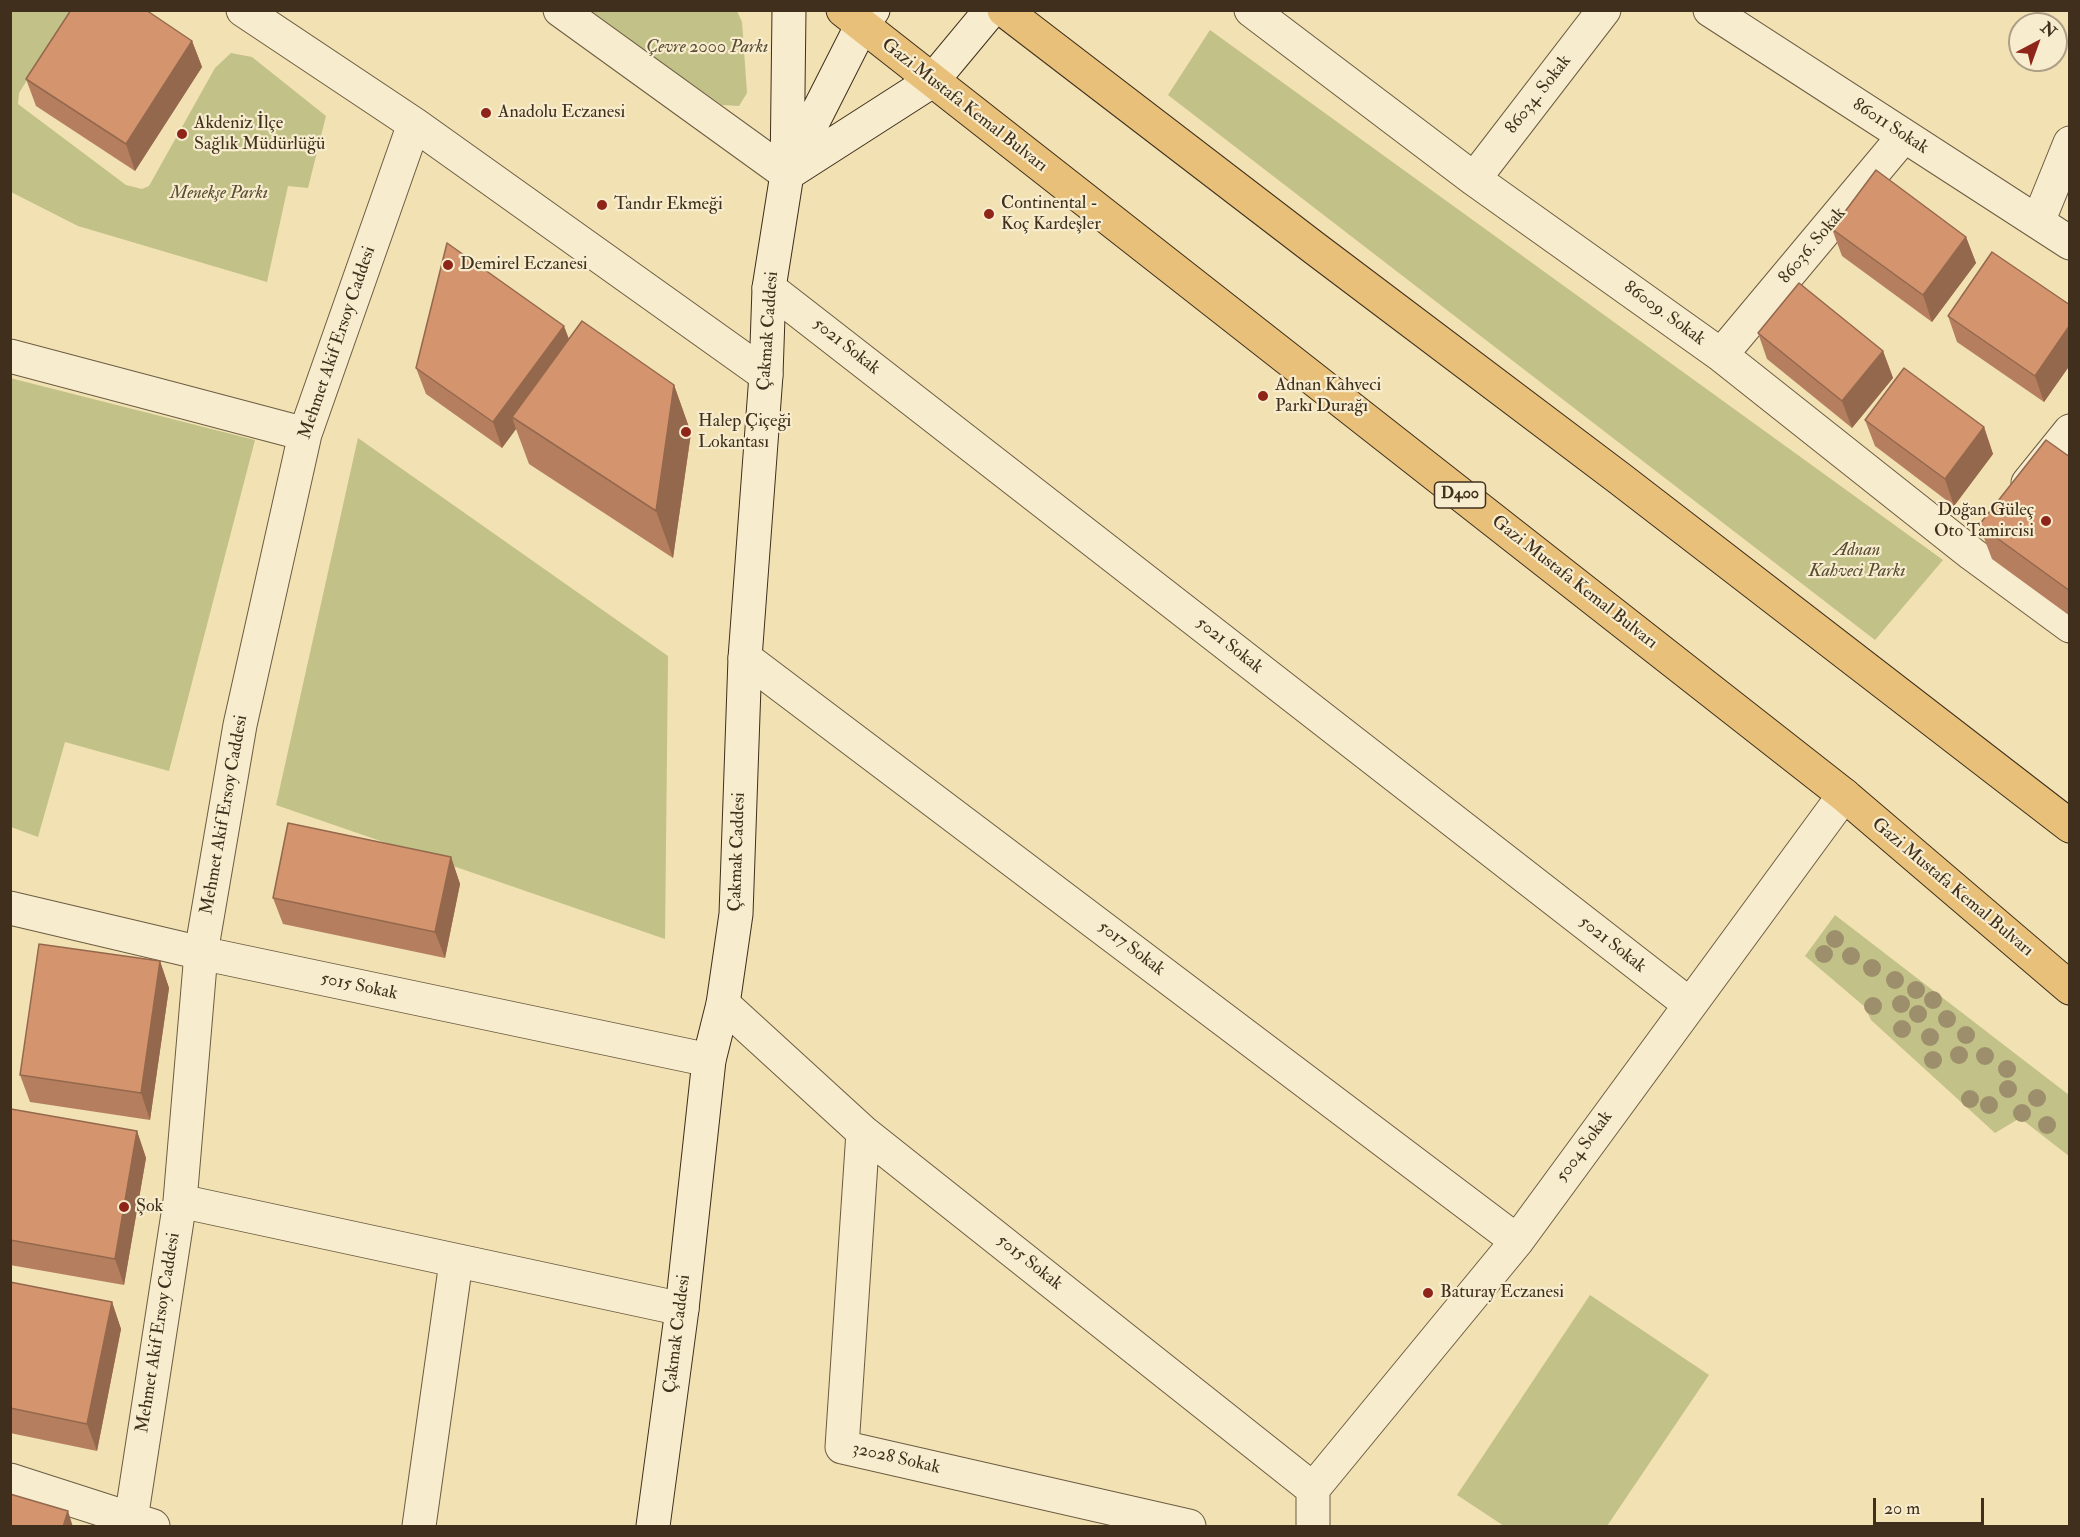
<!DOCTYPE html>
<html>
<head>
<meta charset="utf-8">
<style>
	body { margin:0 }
	#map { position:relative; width:2080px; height:1537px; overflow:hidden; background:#f2e1b2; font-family:"IM FELL Double Pica",serif }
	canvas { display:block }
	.frame { position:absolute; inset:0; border:12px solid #3f2f1c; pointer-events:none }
	.north { position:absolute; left:2008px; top:12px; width:60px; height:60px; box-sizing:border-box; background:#f7eccd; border:2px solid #ada086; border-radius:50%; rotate:41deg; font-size:16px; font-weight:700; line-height:24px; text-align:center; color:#3f2f1c }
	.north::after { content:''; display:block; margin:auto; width:21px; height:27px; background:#8f2418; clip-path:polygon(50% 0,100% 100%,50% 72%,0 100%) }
	.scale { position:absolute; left:1873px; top:1498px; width:111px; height:27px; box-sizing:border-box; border:3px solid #3f2f1c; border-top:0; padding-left:8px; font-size:18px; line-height:21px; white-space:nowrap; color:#3f2f1c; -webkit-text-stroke:4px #f7eccd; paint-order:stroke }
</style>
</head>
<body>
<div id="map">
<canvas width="2080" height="1537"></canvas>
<div class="frame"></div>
<div class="north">N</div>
<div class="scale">20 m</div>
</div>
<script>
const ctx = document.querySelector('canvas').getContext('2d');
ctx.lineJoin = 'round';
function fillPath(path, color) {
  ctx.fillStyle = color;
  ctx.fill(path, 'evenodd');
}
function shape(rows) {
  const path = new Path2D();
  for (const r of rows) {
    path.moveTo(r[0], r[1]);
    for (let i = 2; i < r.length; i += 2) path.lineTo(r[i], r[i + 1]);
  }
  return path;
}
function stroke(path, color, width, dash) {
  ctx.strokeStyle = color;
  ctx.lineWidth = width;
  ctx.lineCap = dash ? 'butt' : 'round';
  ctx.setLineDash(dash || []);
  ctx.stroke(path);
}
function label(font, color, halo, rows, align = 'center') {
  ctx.font = font + ' "IM FELL Double Pica",serif';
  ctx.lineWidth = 4.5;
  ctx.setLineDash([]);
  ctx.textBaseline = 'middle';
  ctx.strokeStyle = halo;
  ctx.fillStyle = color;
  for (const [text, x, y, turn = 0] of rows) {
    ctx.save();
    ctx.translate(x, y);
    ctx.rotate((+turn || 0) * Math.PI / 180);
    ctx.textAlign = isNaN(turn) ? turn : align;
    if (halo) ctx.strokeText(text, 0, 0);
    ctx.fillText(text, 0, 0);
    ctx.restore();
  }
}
fillPath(shape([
	[10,11,70,11,19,93,18,104,126,185,142,189,149,186,215,68,231,53,252,57,326,116,308,188,288,186,267,282,78,226,11,192],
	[589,11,737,11,742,22,747,93,739,106,722,105],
	[1210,30,1943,560,1875,640,1168,95],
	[10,378,255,440,169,771,65,742,38,837,11,827],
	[358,438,668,656,665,939,276,805],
	[1835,915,2069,1095,2069,1156,2020,1118,1995,1133,1871,1020,1865,1007,1805,956],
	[1590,1295,1709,1375,1607,1526,1504,1526,1457,1495]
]), '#c1c188');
const street = shape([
	[243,10,414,124,766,375],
	[560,10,787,174],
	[1251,10,1474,179,1721,355,1972,554,2070,626],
	[1710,10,2070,243],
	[1474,179,1604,10],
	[2038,222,2070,143],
	[769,288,1689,1004],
	[1721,355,1904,136],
	[10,356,305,434],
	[2028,483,2070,431],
	[745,658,1517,1241],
	[10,908,201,953,709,1060],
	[723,1004,863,1132,1313,1489,1313,1526],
	[863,1132,842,1447,1189,1526],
	[180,1201,682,1309],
	[10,1480,153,1526],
	[1313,1489,1517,1241,1844,795],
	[130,1526,180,1201,201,953,240,725,305,434,414,124],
	[419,1526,456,1262]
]);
const secondary = shape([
	[790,167,862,25,873,10],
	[787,174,932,81,991,10],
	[653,1526,682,1309,709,1060,723,1004,736,914,745,658,766,375,769,288,787,174,789,10]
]);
const highway = shape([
	[843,10,1844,795,2070,988],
	[1004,10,1313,247,1619,478,2070,826]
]);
stroke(street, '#6c5c42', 35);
stroke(secondary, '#3f2f1c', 35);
stroke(highway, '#3f2f1c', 35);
stroke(street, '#f7eccd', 33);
stroke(secondary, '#f7eccd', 33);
stroke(highway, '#e9c079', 33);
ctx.fillStyle = '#9e8f6c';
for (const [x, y] of [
	[1835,939],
	[1824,954],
	[1851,956],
	[1872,968],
	[1895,980],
	[1916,990],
	[1933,1000],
	[1901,1004],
	[1873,1006],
	[1918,1014],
	[1947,1019],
	[1902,1029],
	[1966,1035],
	[1930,1037],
	[1959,1055],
	[1985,1056],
	[1933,1060],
	[2007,1069],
	[2008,1089],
	[2037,1098],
	[1970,1099],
	[1989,1105],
	[2022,1113],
	[2047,1125]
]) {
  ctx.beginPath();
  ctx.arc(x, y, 9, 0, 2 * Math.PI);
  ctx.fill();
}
fillPath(shape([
	[192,41,202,67,135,171,36,106,26,79],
	[1832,229,1966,237,1976,263,1932,322,1842,256],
	[2070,305,2070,365,2044,402,1957,342,1948,316],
	[1758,333,1883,351,1893,378,1852,428,1767,359],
	[569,339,674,385,691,433,673,558,529,464,516,429,502,448,426,394,416,368],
	[1865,420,1984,427,1993,454,1954,506,1875,446],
	[2070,457,2070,616,1992,559,1979,525],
	[451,857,460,884,445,958,283,924,273,898],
	[160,961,169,988,150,1120,30,1102,20,1075],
	[10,1112,137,1131,146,1158,124,1285,10,1265],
	[10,1282,112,1302,121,1329,97,1451,10,1433]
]), '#b57f5f');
fillPath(shape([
	[192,41,202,67,135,171,126,144],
	[1966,237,1976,263,1932,322,1923,295],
	[2070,325,2070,365,2044,402,2035,376],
	[564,326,574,352,512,417,516,429,502,448,493,422],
	[1883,351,1893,378,1852,428,1842,401],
	[674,385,691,433,673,558,656,511],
	[1984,427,1993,454,1954,506,1945,479],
	[451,857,460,884,445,958,435,932],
	[160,961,169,988,150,1120,141,1093],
	[137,1131,146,1158,124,1285,115,1259],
	[112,1302,121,1329,97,1451,87,1424],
	[68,1511,73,1527,63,1527]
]), '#94684d');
const building = shape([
	[71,10,146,10,192,41,126,144,26,79,71,10],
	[1876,170,1966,237,1923,295,1832,229,1876,170],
	[447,243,564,326,493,422,416,368,447,243],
	[1992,252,2070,305,2070,325,2035,376,1948,316,1992,252],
	[1799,283,1883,351,1842,401,1758,333,1799,283],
	[582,321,674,385,656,511,512,417,582,321],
	[1904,368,1984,427,1945,479,1865,420,1904,368],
	[2046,440,2070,457,2070,591,1979,525,2046,440],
	[288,823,451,857,435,932,273,898,288,823],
	[39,944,160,961,141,1093,20,1075,39,944],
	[11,1109,137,1131,115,1259,10,1240,11,1109],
	[10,1282,112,1302,87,1424,10,1408,10,1282],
	[10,1494,68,1511,63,1527,10,1527,10,1494]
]);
fillPath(building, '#d3946e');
stroke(building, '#94684d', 1.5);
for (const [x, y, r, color] of [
	[486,113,6,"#8f2418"],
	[182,134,6,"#8f2418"],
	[602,205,6,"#8f2418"],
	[989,214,6,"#8f2418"],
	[448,265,6,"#8f2418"],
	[1263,396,6,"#8f2418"],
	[686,432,6,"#8f2418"],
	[2046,521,6,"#8f2418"],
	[124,1207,6,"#8f2418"],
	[1428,1293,6,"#8f2418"]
]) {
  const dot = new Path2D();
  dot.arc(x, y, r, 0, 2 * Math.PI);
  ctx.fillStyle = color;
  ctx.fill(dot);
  stroke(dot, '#f7eccd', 2);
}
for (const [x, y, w] of [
	[1460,495,51]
]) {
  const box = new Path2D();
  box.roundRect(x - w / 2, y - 13, w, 26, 4.5);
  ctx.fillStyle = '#f7eccd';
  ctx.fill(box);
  stroke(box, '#3f2f1c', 1.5);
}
label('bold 16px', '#3f2f1c', null, [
	["D400",1460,495]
]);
label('italic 18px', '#594c32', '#f7eccd', [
	["Çevre 2000 Parkı",707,48],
	["Menekşe Parkı",219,194],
	["Adnan",1857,551],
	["Kahveci Parkı",1857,572]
]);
label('18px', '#3f2f1c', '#f7eccd', [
	["86034. Sokak",1539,95,-52],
	["Gazi Mustafa Kemal Bulvarı",964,106,38],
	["86011 Sokak",1890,127,33],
	["86036. Sokak",1813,246,-50],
	["86009. Sokak",1664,314,36],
	["Çakmak Caddesi",769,331,-86],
	["Mehmet Akif Ersoy Caddesi",338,343,-71],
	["5021 Sokak",846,347,38],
	["Gazi Mustafa Kemal Bulvarı",1574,583,38],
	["5021 Sokak",1229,646,38],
	["Mehmet Akif Ersoy Caddesi",225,815,-80],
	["Çakmak Caddesi",738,852,-88],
	["Gazi Mustafa Kemal Bulvarı",1952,888,40],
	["5021 Sokak",1612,945,38],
	["5017 Sokak",1131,949,37],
	["5015 Sokak",359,987,12],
	["5004 Sokak",1585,1147,-54],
	["5015 Sokak",1029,1263,38],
	["Mehmet Akif Ersoy Caddesi",159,1333,-81],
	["Çakmak Caddesi",678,1334,-83],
	["32028 Sokak",896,1459,13]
]);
label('18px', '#3f2f1c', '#f7eccd', [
	["Anadolu Eczanesi",498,113],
	["Akdeniz İlçe",194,124],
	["Sağlık Müdürlüğü",194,145],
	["Continental -",1001,204],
	["Koç Kardeşler",1001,225],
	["Tandır Ekmeği",614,205],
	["Demirel Eczanesi",460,265],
	["Adnan Kahveci",1275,386],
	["Parkı Durağı",1275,407],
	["Halep Çiçeği",698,422],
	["Lokantası",698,443],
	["Doğan Güleç",2034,511,"right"],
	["Oto Tamircisi",2034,532,"right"],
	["Şok",136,1207],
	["Baturay Eczanesi",1440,1293]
], 'left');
</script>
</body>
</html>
